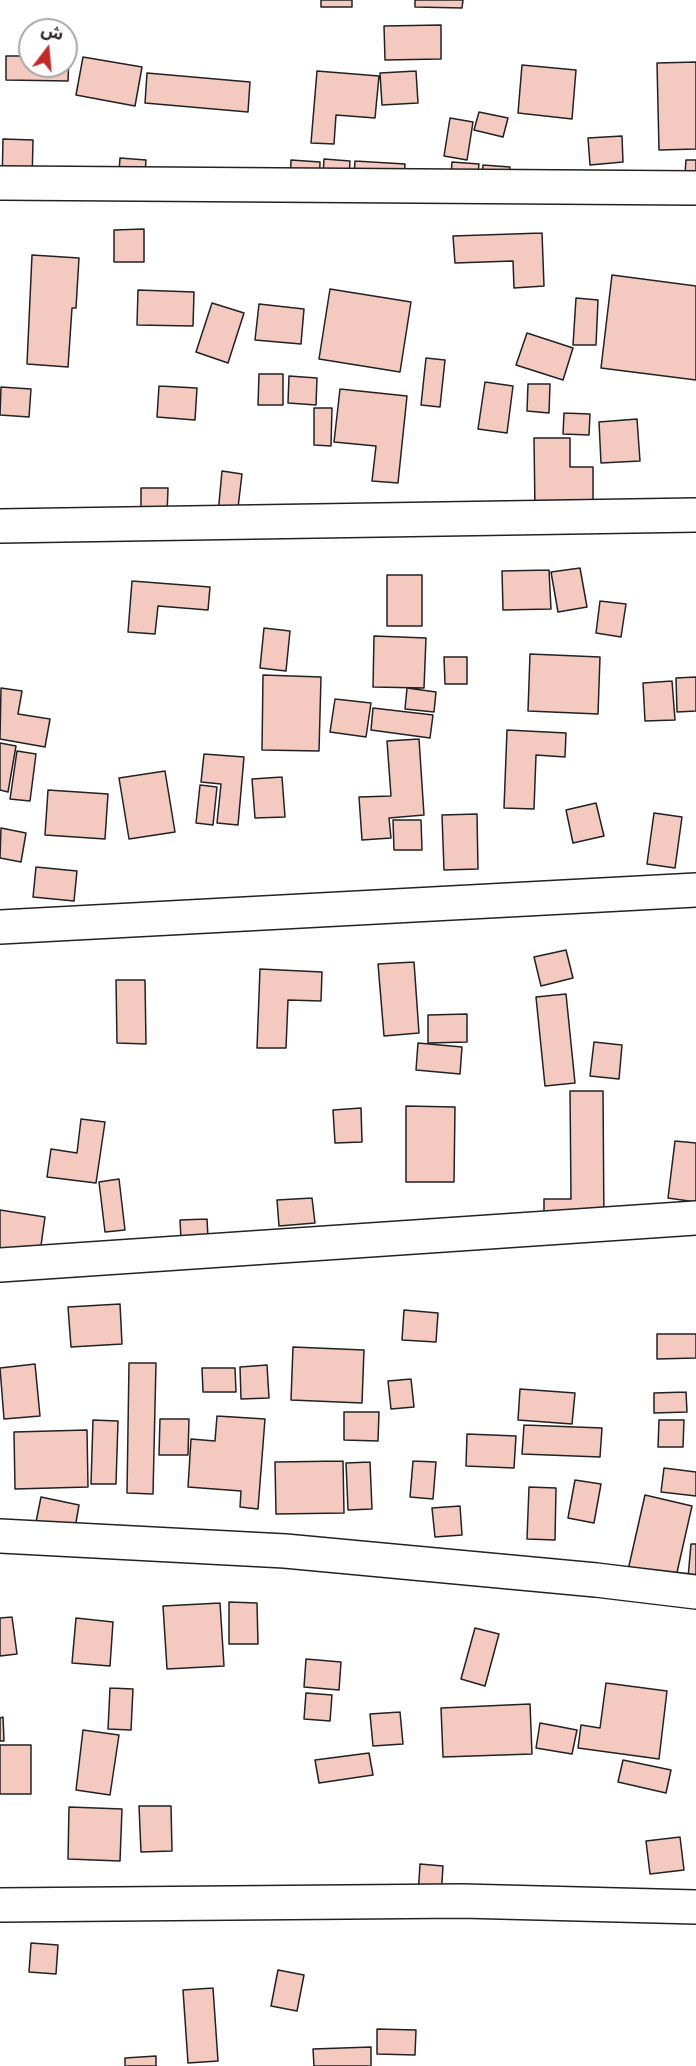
<!DOCTYPE html>
<html>
<head>
<meta charset="utf-8">
<style>
	body { margin:0 }
	#map { position:relative; width:696px; height:2066px; overflow:hidden; background:#fff; font-family:Raleway,"Noto Sans Arabic",sans-serif }
	canvas { display:block }
	.north { position:absolute; left:18px; top:18px; width:60px; height:60px; box-sizing:border-box; background:#fff; border:2px solid #a7a7a7; border-radius:50%; rotate:16deg; font-size:16px; font-weight:700; line-height:24px; text-align:center; color:#222 }
	.north::after { content:''; display:block; margin:auto; width:21px; height:27px; background:#c62828; clip-path:polygon(50% 0,100% 100%,50% 72%,0 100%) }
</style>
</head>
<body>
<div id="map">
<canvas width="696" height="2066"></canvas>
<div class="north">ش</div>
</div>
<script>
const ctx = document.querySelector('canvas').getContext('2d');
ctx.lineJoin = 'round';
function fillPath(path, color) {
  ctx.fillStyle = color;
  ctx.fill(path, 'evenodd');
}
function shape(rows) {
  const path = new Path2D();
  for (const r of rows) {
    path.moveTo(r[0], r[1]);
    for (let i = 2; i < r.length; i += 2) path.lineTo(r[i], r[i + 1]);
  }
  return path;
}
function stroke(path, color, width, dash) {
  ctx.strokeStyle = color;
  ctx.lineWidth = width;
  ctx.lineCap = dash ? 'butt' : 'round';
  ctx.setLineDash(dash || []);
  ctx.stroke(path);
}
const building = shape([
	[321,0,352,0,352,7,321,7,321,0],
	[415,0,463,0,462,8,415,7,415,0],
	[441,25,441,59,385,60,384,26,441,25],
	[6,56,30,56,30,66,66,66,66,57,69,57,68,81,6,80,6,56],
	[83,57,142,67,135,106,76,95,83,57],
	[696,62,696,149,659,150,657,63,696,62],
	[522,65,576,70,572,119,518,113,522,65],
	[317,71,379,76,375,118,336,115,334,144,311,143,317,71],
	[416,71,418,103,382,105,380,73,416,71],
	[147,73,250,82,248,112,145,103,147,73],
	[479,112,508,118,503,137,474,130,479,112],
	[450,118,473,122,467,160,444,156,450,118],
	[622,136,623,162,590,165,588,138,622,136],
	[3,139,33,140,32,185,2,184,3,139],
	[120,158,146,160,144,187,118,186,120,158],
	[324,159,350,161,348,192,322,190,324,159],
	[291,160,320,162,319,191,290,189,291,160],
	[686,160,696,160,696,189,684,188,686,160],
	[355,161,405,164,403,195,353,192,355,161],
	[452,162,479,164,476,191,450,189,452,162],
	[483,165,510,167,508,190,481,187,483,165],
	[144,229,144,262,114,262,114,230,144,229],
	[542,233,544,286,514,288,513,261,455,263,453,236,542,233],
	[32,255,79,258,76,308,72,308,68,367,27,364,32,255],
	[612,275,696,286,696,380,601,368,612,275],
	[330,289,411,302,400,372,319,359,330,289],
	[138,290,194,292,193,326,137,325,138,290],
	[576,298,598,300,596,345,573,345,576,298],
	[212,303,244,313,228,363,196,352,212,303],
	[259,304,304,309,301,344,255,340,259,304],
	[527,333,573,348,563,380,516,365,527,333],
	[426,358,445,360,440,407,421,405,426,358],
	[259,374,283,374,283,405,258,405,259,374],
	[289,376,317,378,316,405,288,403,289,376],
	[485,382,513,386,507,433,478,429,485,382],
	[528,384,550,384,549,413,527,411,528,384],
	[159,386,197,388,195,420,157,417,159,386],
	[1,387,31,389,29,417,0,415,1,387],
	[340,389,407,396,398,483,372,481,376,446,334,442,340,389],
	[314,408,332,408,331,446,314,445,314,408],
	[564,413,590,414,589,435,563,434,564,413],
	[637,419,640,461,601,463,599,422,637,419],
	[534,438,570,438,570,467,593,467,593,511,535,512,534,438],
	[222,471,242,474,237,516,218,514,222,471],
	[141,488,168,488,167,515,141,514,141,488],
	[580,568,587,607,558,612,551,572,580,568],
	[549,570,551,609,503,610,502,571,549,570],
	[387,575,422,575,422,626,387,626,387,575],
	[132,581,210,587,208,610,158,606,155,634,128,632,132,581],
	[600,601,626,604,621,637,596,633,600,601],
	[264,628,290,631,286,671,260,668,264,628],
	[374,636,426,638,424,688,373,687,374,636],
	[530,654,600,657,598,714,528,711,530,654],
	[444,657,467,657,467,684,445,684,444,657],
	[263,675,321,677,319,751,262,750,263,675],
	[696,677,696,711,677,712,676,678,696,677],
	[672,681,675,720,645,721,643,683,672,681],
	[1,688,22,691,18,714,50,719,45,747,0,739,1,688],
	[407,688,436,692,434,712,405,709,407,688],
	[335,699,371,703,366,737,330,732,335,699],
	[373,708,433,715,430,738,371,730,373,708],
	[507,730,566,733,565,757,536,755,534,809,504,808,507,730],
	[419,739,424,815,389,818,391,838,362,840,359,797,391,796,387,741,419,739],
	[0,743,16,746,8,792,0,790,0,743],
	[17,751,36,754,30,801,10,799,17,751],
	[204,754,244,757,238,825,217,823,221,784,201,782,204,754],
	[165,771,175,832,129,839,119,778,165,771],
	[282,777,285,817,255,818,252,779,282,777],
	[200,785,217,787,213,825,196,823,200,785],
	[48,790,108,794,105,839,45,835,48,790],
	[596,803,604,836,573,843,566,810,596,803],
	[654,813,682,817,675,868,647,864,654,813],
	[477,814,478,869,444,870,442,815,477,814],
	[393,820,421,820,422,850,394,850,393,820],
	[1,828,26,833,21,862,0,858,1,828],
	[36,867,77,871,74,901,33,897,36,867],
	[566,950,573,978,541,986,534,957,566,950],
	[414,962,419,1033,384,1036,378,964,414,962],
	[260,969,322,972,321,1001,288,1000,286,1048,257,1048,260,969],
	[116,980,145,980,146,1044,117,1043,116,980],
	[566,994,575,1083,545,1086,536,997,566,994],
	[467,1014,467,1042,428,1043,428,1015,467,1014],
	[594,1042,622,1045,619,1079,590,1076,594,1042],
	[418,1043,462,1047,460,1074,416,1070,418,1043],
	[570,1091,603,1091,604,1229,544,1230,544,1199,571,1199,570,1091],
	[406,1106,455,1107,454,1182,406,1182,406,1106],
	[361,1108,362,1142,335,1143,333,1110,361,1108],
	[81,1119,105,1122,96,1183,47,1177,51,1149,77,1153,81,1119],
	[675,1141,696,1143,696,1202,668,1198,675,1141],
	[119,1179,125,1230,105,1232,99,1182,119,1179],
	[312,1198,315,1223,279,1226,277,1200,312,1198],
	[0,1210,45,1217,38,1267,0,1262,0,1210],
	[207,1219,209,1257,182,1259,180,1220,207,1219],
	[120,1304,122,1344,71,1347,68,1307,120,1304],
	[404,1310,438,1313,436,1342,402,1340,404,1310],
	[657,1334,696,1334,696,1358,657,1359,657,1334],
	[293,1347,364,1350,362,1403,291,1400,293,1347],
	[129,1363,156,1363,153,1494,127,1493,129,1363],
	[35,1364,40,1416,4,1419,0,1368,35,1364],
	[267,1365,269,1398,241,1399,240,1367,267,1365],
	[202,1368,235,1368,236,1392,203,1392,202,1368],
	[411,1379,414,1407,391,1409,388,1381,411,1379],
	[520,1389,575,1393,572,1424,518,1420,520,1389],
	[686,1392,687,1412,654,1413,654,1393,686,1392],
	[344,1412,379,1412,378,1441,344,1440,344,1412],
	[217,1416,265,1419,258,1509,240,1507,241,1491,188,1487,191,1439,215,1441,217,1416],
	[160,1419,189,1419,188,1455,159,1455,160,1419],
	[93,1420,118,1421,116,1484,91,1484,93,1420],
	[659,1420,684,1420,683,1447,658,1447,659,1420],
	[524,1425,602,1428,600,1457,522,1454,524,1425],
	[87,1430,88,1487,15,1489,14,1432,87,1430],
	[467,1434,516,1436,514,1468,466,1466,467,1434],
	[343,1461,344,1513,276,1514,275,1462,343,1461],
	[413,1461,436,1462,433,1499,410,1497,413,1461],
	[370,1462,372,1509,348,1510,346,1463,370,1462],
	[664,1468,696,1472,696,1496,661,1492,664,1468],
	[575,1480,601,1484,594,1523,568,1518,575,1480],
	[529,1487,556,1488,555,1540,527,1539,529,1487],
	[645,1495,692,1506,673,1590,626,1579,645,1495],
	[41,1497,79,1505,74,1534,35,1527,41,1497],
	[460,1506,462,1535,435,1537,432,1508,460,1506],
	[691,1544,696,1544,696,1590,687,1589,691,1544],
	[229,1602,257,1603,258,1644,229,1644,229,1602],
	[220,1603,224,1666,167,1669,163,1606,220,1603],
	[12,1617,17,1654,0,1656,0,1618,12,1617],
	[76,1618,113,1622,110,1666,72,1663,76,1618],
	[475,1628,499,1634,485,1686,461,1679,475,1628],
	[306,1659,341,1662,339,1690,304,1687,306,1659],
	[606,1683,667,1691,659,1759,578,1748,581,1725,600,1728,606,1683],
	[110,1688,133,1689,131,1730,108,1729,110,1688],
	[306,1693,332,1695,330,1721,304,1719,306,1693],
	[530,1704,532,1754,443,1757,441,1708,530,1704],
	[400,1712,403,1744,373,1746,370,1714,400,1712],
	[3,1717,4,1741,0,1741,0,1718,3,1717],
	[540,1723,577,1730,572,1754,536,1748,540,1723],
	[83,1730,119,1735,110,1795,76,1790,83,1730],
	[0,1745,31,1745,31,1794,0,1794,0,1745],
	[369,1753,373,1775,319,1783,315,1760,369,1753],
	[623,1760,671,1770,666,1793,618,1782,623,1760],
	[139,1806,171,1806,172,1851,141,1852,139,1806],
	[69,1807,122,1809,120,1861,68,1859,69,1807],
	[680,1837,684,1870,650,1874,646,1841,680,1837],
	[420,1864,443,1866,441,1897,418,1896,420,1864],
	[31,1943,58,1945,56,1974,29,1972,31,1943],
	[278,1970,304,1975,297,2011,271,2006,278,1970],
	[213,1988,218,2061,188,2063,183,1990,213,1988],
	[377,2029,416,2030,415,2055,377,2054,377,2029],
	[371,2047,371,2066,314,2066,313,2049,371,2047],
	[156,2056,156,2066,125,2066,125,2058,156,2056]
]);
fillPath(building, '#f3c9c0');
stroke(building, '#222', 1.5);
const minor = shape([
	[0,183,696,188],
	[0,526,696,515],
	[0,927,696,890],
	[0,1265,696,1218],
	[0,1536,285,1551,596,1580,696,1592],
	[0,1905,462,1901,696,1907]
]);
stroke(minor, '#222', 36);
stroke(minor, '#fff', 33);
</script>
</body>
</html>
